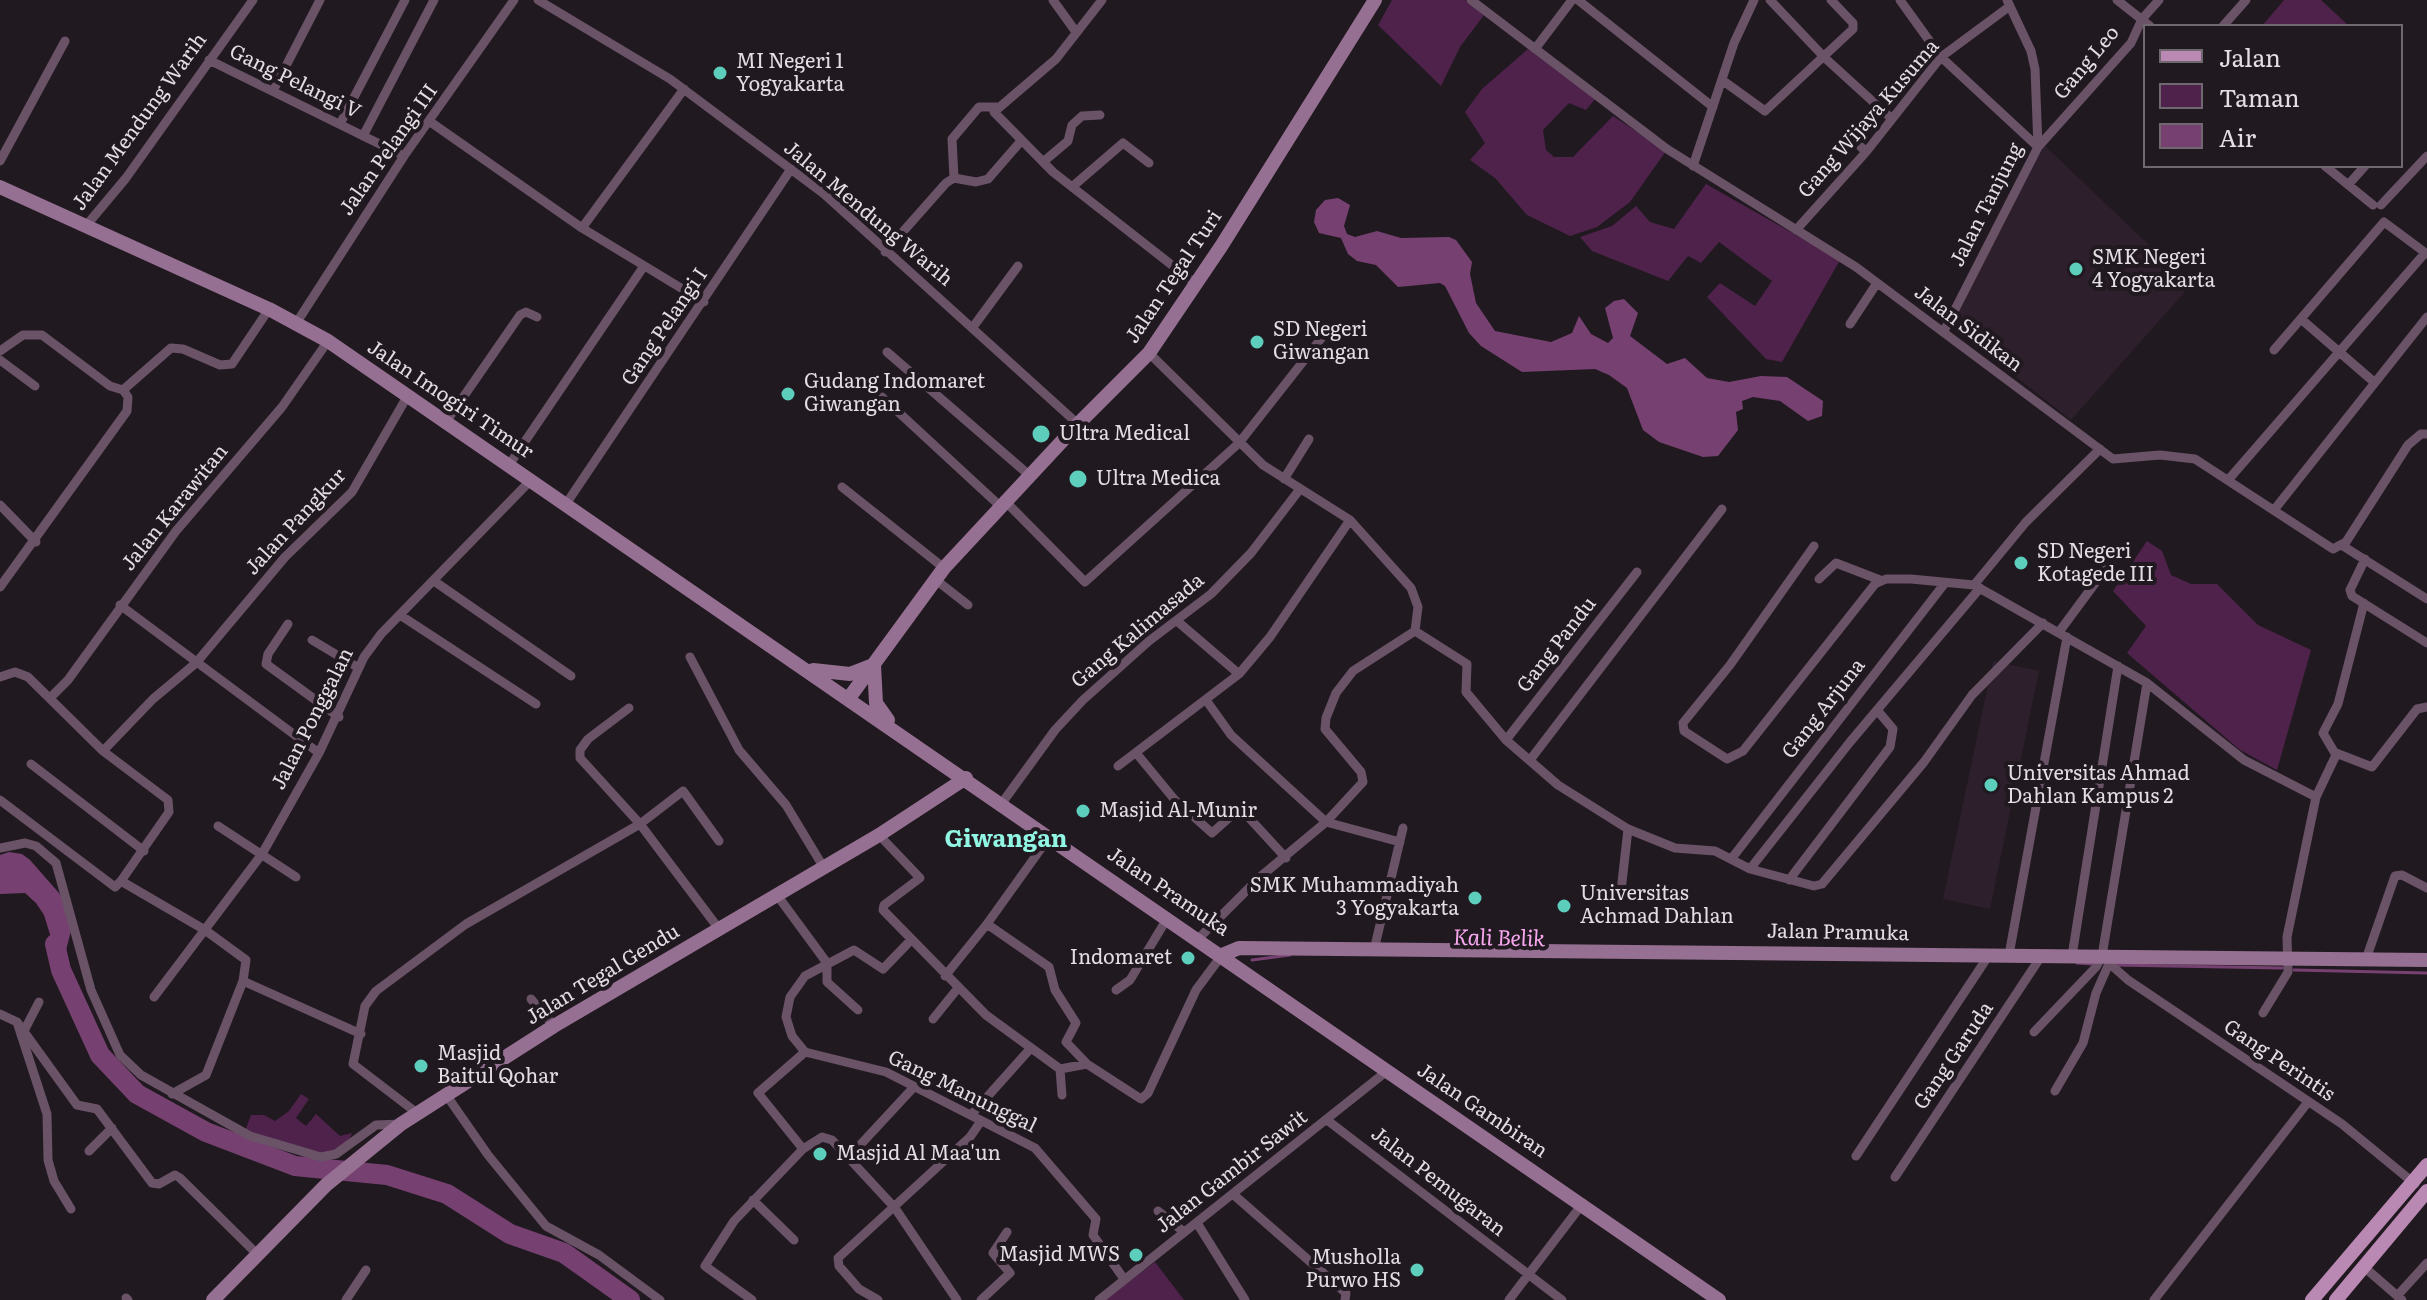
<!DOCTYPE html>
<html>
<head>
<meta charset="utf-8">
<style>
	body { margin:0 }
	#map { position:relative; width:2427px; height:1300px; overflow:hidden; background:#211920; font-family:Literata,serif }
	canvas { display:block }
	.legend { position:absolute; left:2143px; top:24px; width:260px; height:144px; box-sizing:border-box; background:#211920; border:2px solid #6f686e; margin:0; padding:10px 14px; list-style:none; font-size:24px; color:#e4dee3 }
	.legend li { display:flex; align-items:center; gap:16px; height:40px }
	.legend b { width:40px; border:2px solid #6f686e }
</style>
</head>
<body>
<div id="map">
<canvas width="2427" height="1300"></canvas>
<ul class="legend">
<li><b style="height:10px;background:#b988b3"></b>Jalan</li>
<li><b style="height:22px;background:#4f224b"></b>Taman</li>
<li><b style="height:22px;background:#764171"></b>Air</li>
</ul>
</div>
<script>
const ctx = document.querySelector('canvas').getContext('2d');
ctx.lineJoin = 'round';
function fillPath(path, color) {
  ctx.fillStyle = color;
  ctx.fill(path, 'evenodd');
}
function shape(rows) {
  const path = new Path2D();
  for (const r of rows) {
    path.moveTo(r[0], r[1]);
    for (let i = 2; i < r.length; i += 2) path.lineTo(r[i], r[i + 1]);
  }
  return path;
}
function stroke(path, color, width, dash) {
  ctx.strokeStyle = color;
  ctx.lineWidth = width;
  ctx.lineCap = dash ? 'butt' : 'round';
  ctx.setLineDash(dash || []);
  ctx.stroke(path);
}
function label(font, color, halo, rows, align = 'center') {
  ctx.font = font + ' Literata,serif';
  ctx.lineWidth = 8;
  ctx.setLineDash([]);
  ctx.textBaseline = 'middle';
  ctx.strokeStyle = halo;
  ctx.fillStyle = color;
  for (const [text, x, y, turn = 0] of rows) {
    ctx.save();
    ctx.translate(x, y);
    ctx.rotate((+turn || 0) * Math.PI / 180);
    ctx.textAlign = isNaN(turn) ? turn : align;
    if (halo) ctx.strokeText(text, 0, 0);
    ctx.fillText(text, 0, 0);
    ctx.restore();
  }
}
fillPath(shape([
	[2041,142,2191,285,2071,420,1953,327,1959,304],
	[1993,661,2039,671,1990,909,1943,899]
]), '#2d1f2b');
fillPath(shape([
	[1392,0,1465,0,1484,15,1460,47,1441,86,1378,25],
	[2284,0,2321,0,2349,26,2262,26],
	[1528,49,1595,99,1586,110,1569,103,1543,130,1546,150,1554,157,1573,157,1613,116,1666,151,1630,202,1597,227,1570,236,1527,215,1495,178,1470,160,1485,143,1465,112,1482,89],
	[1706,184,1840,260,1782,362,1766,359,1707,297,1720,283,1755,306,1772,281,1719,242,1701,263,1688,256,1668,281,1592,251,1580,237,1612,226,1636,206,1650,222,1674,229],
	[2147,541,2162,551,2171,575,2191,584,2217,584,2258,625,2311,650,2277,770,2240,750,2127,653,2146,626,2113,591],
	[301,1094,309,1099,296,1118,306,1126,316,1114,340,1136,352,1133,345,1150,316,1155,245,1131,251,1115,264,1115,275,1121,289,1111],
	[1155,1262,1184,1300,1104,1300]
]), '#4f224b');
fillPath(shape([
	[1338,198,1350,205,1344,226,1347,234,1355,237,1377,231,1401,238,1449,237,1456,240,1472,262,1470,274,1476,303,1495,331,1551,342,1572,333,1579,316,1591,334,1608,343,1613,338,1605,308,1614,301,1624,299,1638,313,1630,336,1667,364,1685,358,1707,378,1729,382,1761,376,1787,377,1823,401,1822,416,1808,421,1780,401,1753,397,1742,401,1743,409,1736,412,1738,430,1718,456,1703,457,1659,442,1643,430,1627,388,1609,375,1595,369,1522,372,1481,346,1469,333,1445,286,1440,283,1398,287,1376,265,1357,261,1348,254,1341,238,1319,233,1314,222,1316,210,1325,200],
	[9,852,22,854,30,860,59,893,69,911,72,927,61,970,44,915,36,903,25,893,0,894,0,855]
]), '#764171');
stroke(shape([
	[1252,960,1290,955],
	[2077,963,2093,964],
	[2114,965,2282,968],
	[2294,970,2427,973]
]), '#764171', 3);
stroke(shape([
	[55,944,61,970,100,1055,137,1094,206,1132,295,1166,387,1175,447,1194,510,1234,564,1253,630,1300]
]), '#764171', 20);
stroke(shape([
	[538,0,670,79,824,194,1078,424],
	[1053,0,1076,32],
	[1102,0,1056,59,994,112,1053,172,1196,284],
	[1471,0,1667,149,1856,267,2113,459,2160,455,2195,459,2333,549,2346,542,2408,445,2421,434,2427,434],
	[1578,0,1713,107],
	[1770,0,1825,58,1892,119],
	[1900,0,1941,57,2038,147,2131,43,2142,19,2159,0],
	[2117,0,2150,26],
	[2223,26,2246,0],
	[1535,49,1572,0],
	[209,60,404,156],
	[1722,80,1765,111,1853,29,1853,23,1831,0],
	[273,91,320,0],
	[429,121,582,228,704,302],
	[340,124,405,0],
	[363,136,434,0],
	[1857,143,1866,152],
	[0,161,65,41],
	[1043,162,1068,141,1072,125,1082,116,1100,115],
	[1693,166,1734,43,1754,0],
	[2325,166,2373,205],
	[954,178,952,139,979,107,996,107],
	[2348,185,2365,166],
	[1072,187,1123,143,1149,163],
	[2381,205,2427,156],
	[85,227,126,178,253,0],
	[582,228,684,89],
	[1796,230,1866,152,1941,57,2010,6],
	[885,252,946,183,954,178,976,182,988,179,1021,141],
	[2301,319,2374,382],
	[297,322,404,156,514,0],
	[1850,324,1877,283],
	[973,327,1018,266],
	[1944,331,2038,147,2035,69,2031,51,2007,0],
	[2274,350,2384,222,2427,254],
	[0,351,23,335,42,335,110,386,123,390,171,348,183,349,220,365,232,364,269,309],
	[887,352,1029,475],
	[1149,353,1263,465,1350,520,1411,588,1418,607,1415,631,1353,671,1336,693,1326,718,1325,729,1361,772,1363,782,1326,822,1260,877,1198,939],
	[0,360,35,386],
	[882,397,1000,506],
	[446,422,520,315,526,312,537,317],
	[509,465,644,266],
	[1284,479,1309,439],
	[2229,479,2425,253],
	[842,487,944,568],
	[1005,501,1085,582,1239,443,1327,331],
	[566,504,791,169],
	[0,505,36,542],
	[2274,510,2427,317],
	[1814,546,1730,665,1683,723,1684,731,1727,759,1743,751,1875,584,1886,579,1911,579,1974,585,2147,683,2244,760,2316,797],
	[2343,546,2427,599],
	[2365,559,2350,590,2352,596,2427,643],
	[1819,579,1836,563,1880,580],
	[936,580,968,605],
	[434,581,571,676],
	[1974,585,2026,522,2100,449],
	[0,587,127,411,128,397,123,390],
	[120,605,319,753],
	[400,615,536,704],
	[1177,621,1239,674],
	[288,624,268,654,266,664,339,717],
	[1415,631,1467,664,1466,692,1506,740,1558,785,1628,829,1675,848,1715,851,1750,869,1814,886,1822,884,1924,762,1972,695,2043,623],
	[2059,632,2121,548],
	[312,640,357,667],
	[690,657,739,750,786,805,824,868],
	[0,677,15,672,28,677,103,751,168,800,169,812,121,881],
	[51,697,68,680,176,531,282,407,328,341],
	[1206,700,1231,735,1326,822,1400,842],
	[629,708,588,739,580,750,580,758,640,824,719,929],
	[1506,740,1637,572],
	[103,751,153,699,196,663,285,557,352,492,408,395],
	[2336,753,2372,767,2417,709,2427,707],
	[1137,754,1174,799,1212,833,1240,808,1286,858],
	[1530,760,1722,509],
	[31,764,144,851],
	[1118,766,1239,674,1270,637,1350,520],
	[0,800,115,887,121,881],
	[1002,803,1055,730,1083,700,1149,641,1211,594,1251,553,1300,489],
	[218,826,296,877],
	[879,835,920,878,884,905,883,910,986,1015,1060,1069,1062,1095],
	[0,848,25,843,36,846,56,863,91,990,120,1055,141,1075,250,1136,321,1157,336,1154,376,1125,401,1124],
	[1732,858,1945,583],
	[1750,869,1850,742,1980,588],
	[1789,880,1890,747,1893,729,1877,710],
	[121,881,205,930,246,960,243,981,206,1075,172,1094],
	[1621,891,1628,829],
	[777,895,827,963,827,982,858,1010],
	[987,924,1049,967,1055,990,1076,1023,1066,1042,1087,1064],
	[1374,950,1403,828],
	[2009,955,2067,637],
	[2072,956,2118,666],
	[2366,959,2395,876,2402,875,2427,888],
	[2110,964,2128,980,2342,1124,2415,1184],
	[945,976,987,924,1050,836],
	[243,981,361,1034],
	[1116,990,1130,980,1168,917],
	[154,997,262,854,319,753,364,657,381,634,531,480],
	[531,999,554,1026],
	[2263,1013,2288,972,2287,937,2316,797,2336,755,2323,733,2338,704,2364,603],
	[0,1014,17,1022,47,1114,48,1160,54,1181,71,1209],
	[933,1019,958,988],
	[17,1022,77,1105,97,1109,152,1183,159,1184,175,1175,180,1178,257,1254],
	[25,1029,39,1002],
	[2034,1032,2096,967,2102,956,2147,683],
	[805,1052,886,1072,1035,1148,1096,1219,1093,1235,1124,1279],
	[805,1052,792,1036,786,1017,790,997,805,976,854,950,883,969,911,940],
	[1060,1069,1087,1064,1141,1099,1148,1093,1196,990,1222,955],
	[2055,1091,2083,1043,2096,993,2111,959],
	[447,1096,488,1155,546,1226,599,1255,660,1300],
	[417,1113,353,1064,365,1006,376,991,466,924,640,824,683,791,719,841],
	[971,1115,1030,1049],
	[1327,1120,1562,1300],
	[803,1149,758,1093,805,1052],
	[89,1151,112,1128],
	[1856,1156,1989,955],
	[849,1157,913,1088],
	[1895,1177,2042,955],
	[1234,1195,1346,1293,1345,1300],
	[753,1200,794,1240],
	[1158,1211,1184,1232],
	[1197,1223,1245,1300],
	[2364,1267,2402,1300],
	[2397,1296,2427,1263],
	[126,1298,128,1300],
	[346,1300,366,1270],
	[752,1300,705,1266,734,1221,803,1149,822,1137,832,1140,895,1208,957,1300],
	[878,1300,859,1289,839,1266,838,1258,970,1137,981,1121],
	[981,1300,1010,1273,993,1253,1007,1232],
	[1099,1300,1387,1071],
	[1509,1300,1583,1203],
	[2154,1300,2308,1102]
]), '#6a5267', 9);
stroke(shape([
	[0,187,269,309,328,341,1719,1300],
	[874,665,876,703,888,720],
	[813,670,850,674,873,665],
	[849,698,944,568,1078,424,1149,353,1222,245,1375,0],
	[1222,955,1239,948,2427,960],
	[213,1300,326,1185,401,1124,554,1026,879,835,966,778]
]), '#967092', 14);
stroke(shape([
	[2312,1300,2427,1165],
	[2336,1300,2427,1191]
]), '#b988b3', 14);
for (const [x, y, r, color] of [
	[720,73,8,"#5ccebb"],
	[2076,269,8,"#5ccebb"],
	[1257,342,8,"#5ccebb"],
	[788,394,8,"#5ccebb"],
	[1041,434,10,"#5ccebb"],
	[1078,479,10,"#5ccebb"],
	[2021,563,8,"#5ccebb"],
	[1991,785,8,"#5ccebb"],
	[1083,811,8,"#5ccebb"],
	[1475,898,8,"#5ccebb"],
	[1564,906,8,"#5ccebb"],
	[1188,958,8,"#5ccebb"],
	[421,1066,8,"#5ccebb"],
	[820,1154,8,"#5ccebb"],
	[1136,1255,8,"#5ccebb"],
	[1417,1270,8,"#5ccebb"]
]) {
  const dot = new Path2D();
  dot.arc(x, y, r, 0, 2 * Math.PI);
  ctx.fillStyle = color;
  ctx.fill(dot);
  stroke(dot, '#211920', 3);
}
label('20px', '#e4dee3', '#211920', [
	["MI Negeri 1",736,62],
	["Yogyakarta",736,85],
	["SMK Negeri",2092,258],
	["4 Yogyakarta",2092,281],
	["SD Negeri",1273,330],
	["Giwangan",1273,353],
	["Gudang Indomaret",804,382],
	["Giwangan",804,405],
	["Ultra Medical",1059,434],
	["Ultra Medica",1096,479],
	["SD Negeri",2037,552],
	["Kotagede III",2037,575],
	["Universitas Ahmad",2007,774],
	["Dahlan Kampus 2",2007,797],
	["Masjid Al-Munir",1099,811],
	["SMK Muhammadiyah",1459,886,"right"],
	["3 Yogyakarta",1459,909,"right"],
	["Universitas",1580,894],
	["Achmad Dahlan",1580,917],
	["Indomaret",1172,958,"right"],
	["Masjid",437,1054],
	["Baitul Qohar",437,1077],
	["Masjid Al Maa'un",836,1154],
	["Masjid MWS",1120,1255,"right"],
	["Musholla",1401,1258,"right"],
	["Purwo HS",1401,1281,"right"]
], 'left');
label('20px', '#e4dee3', '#211920', [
	["Gang Leo",2087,63,-50],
	["Gang Pelangi V",295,82,26],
	["Gang Wijaya Kusuma",1869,119,-49],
	["Jalan Mendung Warih",140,122,-54],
	["Jalan Pelangi III",389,150,-55],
	["Jalan Tanjung",1987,205,-63],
	["Jalan Mendung Warih",868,214,40],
	["Jalan Tegal Turi",1174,277,-56],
	["Gang Pelangi I",665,327,-56],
	["Jalan Sidikan",1968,329,37],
	["Jalan Imogiri Timur",450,400,34],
	["Jalan Karawitan",175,508,-51],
	["Jalan Pangkur",296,522,-47],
	["Gang Kalimasada",1138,631,-40],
	["Gang Pandu",1557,645,-52],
	["Gang Arjuna",1824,709,-52],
	["Jalan Ponggalan",313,719,-63],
	["Jalan Pramuka",1168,892,34],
	["Jalan Pramuka",1838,933,1],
	["Jalan Tegal Gendu",603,975,-31],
	["Gang Garuda",1954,1056,-56],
	["Gang Perintis",2279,1061,34],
	["Gang Manunggal",962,1092,26],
	["Jalan Gambiran",1482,1111,34],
	["Jalan Gambir Sawit",1232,1172,-38],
	["Jalan Pemugaran",1438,1182,38]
]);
label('italic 22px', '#f7a7ee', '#211920', [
	["Kali Belik",1499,939,1]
]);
label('bold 24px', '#91f7e4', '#211920', [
	["Giwangan",1006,840]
]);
</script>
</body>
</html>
